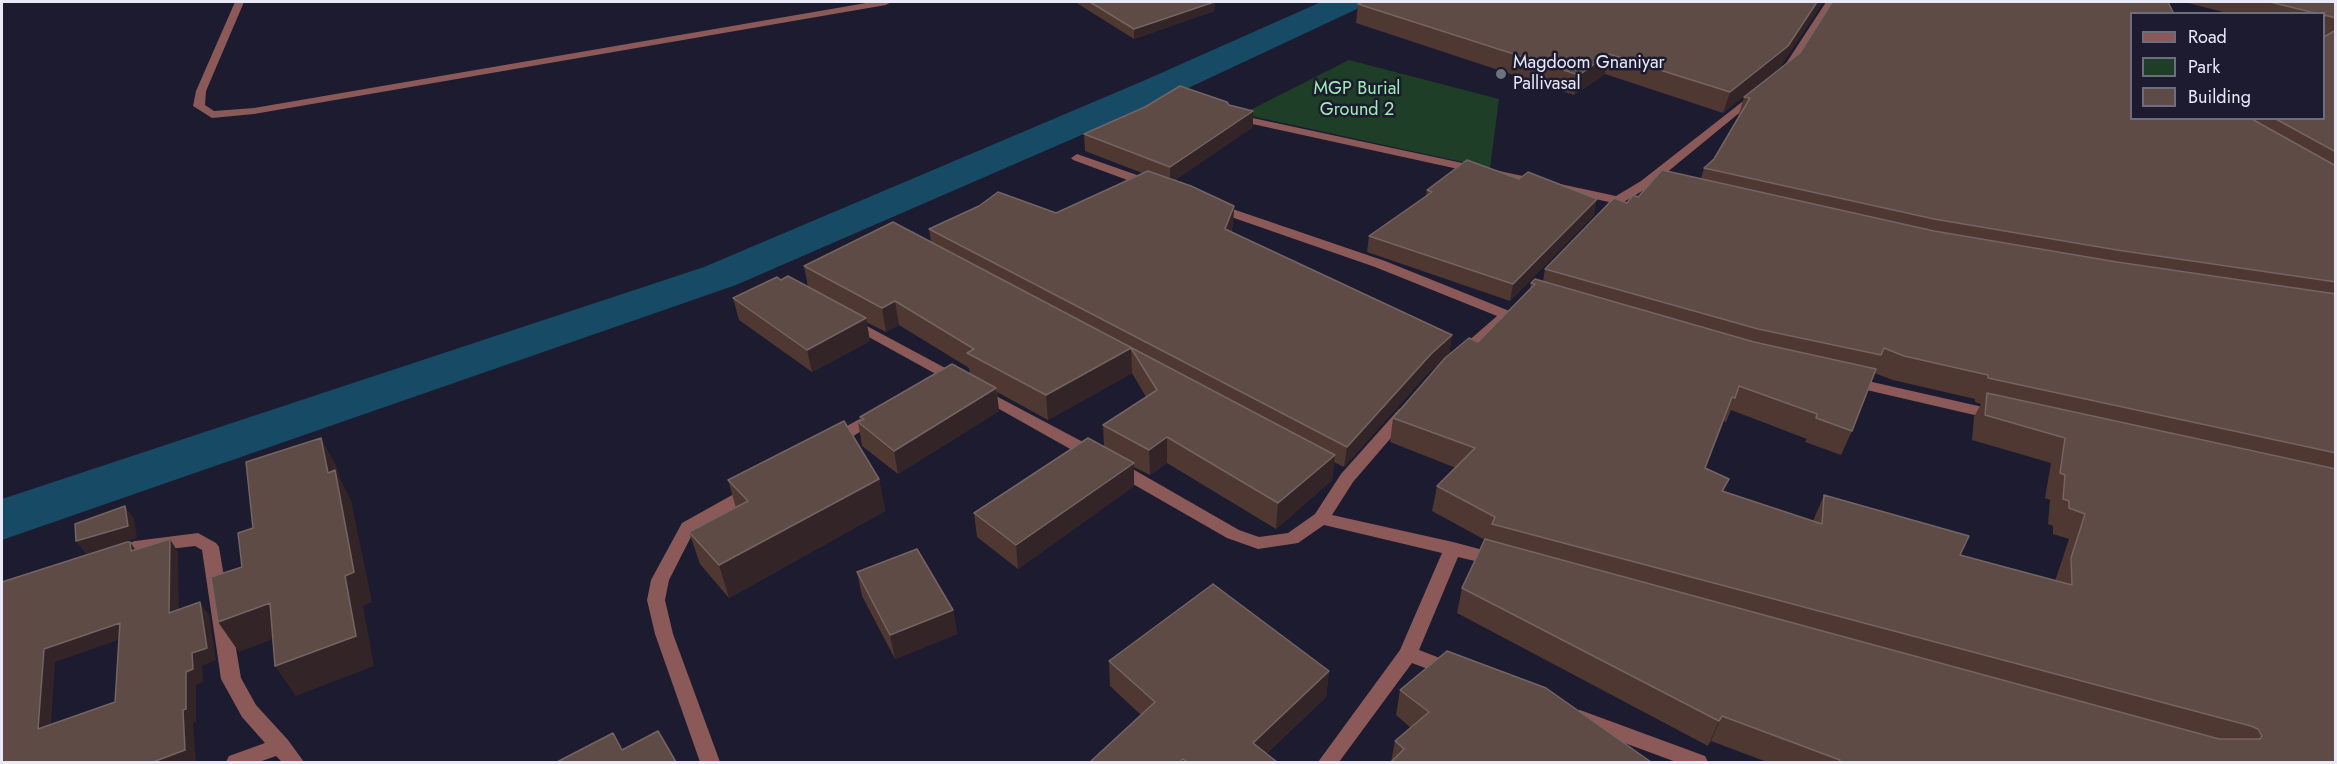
<!DOCTYPE html>
<html>
<head>
<meta charset="utf-8">
<style>
	body { margin:0 }
	#map { position:relative; width:2337px; height:764px; overflow:hidden; background:#1c1b2f; font-family:Jost,sans-serif }
	canvas { display:block }
	.frame { position:absolute; inset:0; border:3px solid #e9e9f7; pointer-events:none }
	.legend { position:absolute; left:2130px; top:12px; width:195px; height:108px; box-sizing:border-box; background:#1c1b2f; border:2px solid #6e6d7f; margin:0; padding:8px 10px; list-style:none; font-size:18px; color:#e9e9f7 }
	.legend li { display:flex; align-items:center; gap:12px; height:30px }
	.legend b { width:30px; border:2px solid #6e6d7f }
</style>
</head>
<body>
<div id="map">
<canvas width="2337" height="764"></canvas>
<div class="frame"></div>
<ul class="legend">
<li><b style="height:8px;background:#8b5958"></b>Road</li>
<li><b style="height:16px;background:#1f3e27"></b>Park</li>
<li><b style="height:16px;background:#5e4b46"></b>Building</li>
</ul>
</div>
<script>
const ctx = document.querySelector('canvas').getContext('2d');
ctx.lineJoin = 'round';
function fillPath(path, color) {
  ctx.fillStyle = color;
  ctx.fill(path, 'evenodd');
}
function shape(rows) {
  const path = new Path2D();
  for (const r of rows) {
    path.moveTo(r[0], r[1]);
    for (let i = 2; i < r.length; i += 2) path.lineTo(r[i], r[i + 1]);
  }
  return path;
}
function stroke(path, color, width, dash) {
  ctx.strokeStyle = color;
  ctx.lineWidth = width;
  ctx.lineCap = dash ? 'butt' : 'round';
  ctx.setLineDash(dash || []);
  ctx.stroke(path);
}
function label(font, color, halo, rows, align = 'center') {
  ctx.font = font + ' Jost,sans-serif';
  ctx.lineWidth = 5;
  ctx.setLineDash([]);
  ctx.textBaseline = 'middle';
  ctx.strokeStyle = halo;
  ctx.fillStyle = color;
  for (const [text, x, y, turn = 0] of rows) {
    ctx.save();
    ctx.translate(x, y);
    ctx.rotate((+turn || 0) * Math.PI / 180);
    ctx.textAlign = isNaN(turn) ? turn : align;
    if (halo) ctx.strokeText(text, 0, 0);
    ctx.fillText(text, 0, 0);
    ctx.restore();
  }
}
fillPath(shape([
	[1349,60,1499,99,1490,168,1242,114]
]), '#1f3e27');
fillPath(shape([
	[1321,2,1362,2,1357,9,1169,97,736,285,2,540,2,499,704,267,1143,81,1321,2]
]), '#174a64');
fillPath(shape([
	[235,2,244,2,206,91,205,105,214,111,254,108,872,2,891,2,886,5,254,114,212,118,193,106,196,91,235,2]
]), '#8b5958');
fillPath(shape([
	[1826,2,1835,2,1791,72,1778,75,1777,73,1783,68,1826,2],
	[1756,91,1761,94,1760,96,1649,187,1622,203,1610,216,1606,217,1600,213,1609,202,1234,120,1228,117,1234,114,1616,196,1641,181,1756,91],
	[1077,154,1157,182,1159,185,1157,188,1149,188,1073,160,1071,158,1077,154],
	[1215,203,1385,261,1512,312,1514,315,1468,356,1458,356,1456,353,1458,350,1497,316,1375,267,1211,210,1209,207,1211,204,1215,203],
	[852,318,962,377,964,380,957,385,952,383,847,325,845,322,852,318],
	[1850,377,1996,410,2004,415,1996,420,1845,385,1842,382,1850,377],
	[981,388,1100,451,1102,455,1100,459,1088,459,976,396,973,393,981,388],
	[1404,408,1409,409,1412,413,1409,417,1353,482,1332,515,1453,542,1502,555,1505,560,1502,565,1496,566,1458,557,1419,650,1458,665,1461,670,1458,675,1451,678,1412,663,1339,762,1318,762,1400,650,1442,553,1324,525,1298,543,1258,549,1227,538,1112,472,1110,468,1112,464,1124,464,1239,530,1259,537,1288,533,1315,514,1341,474,1399,409,1404,408],
	[874,411,882,416,879,420,839,445,827,445,825,441,827,437,874,411],
	[750,485,756,487,758,491,756,495,694,531,669,580,665,600,673,634,720,762,700,762,655,634,647,600,651,580,682,523,750,485],
	[198,533,216,543,219,547,241,678,256,705,288,740,304,762,282,762,276,756,259,762,226,762,229,756,265,743,242,717,221,679,202,550,195,546,136,553,114,560,108,559,105,554,108,549,135,541,198,533],
	[1580,710,1705,756,1708,762,1676,762,1573,724,1570,718,1573,712,1580,710]
]), '#8b5958');
fillPath(shape([
	[1075,2,1215,2,1214,11,1134,39],
	[2184,2,2336,2,2336,762,1767,762,1711,741,1708,746,1457,613,1462,588,1485,540,1432,511,1437,486,1456,468,1390,442,1393,418,1478,342,1530,289,1531,283,1543,281,1545,269,1627,203,1638,197,1701,179,1704,168,1714,159,1738,117,1744,97,1800,53,2132,118,2324,118,2324,14,2231,14],
	[1874,373,1893,380,1975,399,1975,402,1981,404,1974,417,1972,440,2051,463,2045,498,2050,500,2048,524,2053,526,2053,534,2069,539,2055,581,1960,555,1824,495,1813,521,1724,492,1705,469,1724,421,1726,422,1731,410,1807,439,1805,442,1841,455,1852,431],
	[1358,4,1781,66,1723,113,1605,74,1574,95,1356,23],
	[1229,105,1253,111,1253,127,1175,180,1234,206,1233,225,1231,232,1452,335,1449,355,1427,374,1344,467,1334,462,1332,480,1276,529,1167,463,1150,475,1134,467,1134,486,1018,569,977,537,974,513,1104,447,1103,425,1146,397,1132,373,1048,420,997,392,999,411,898,474,862,446,858,422,861,421,860,417,970,374,969,368,899,325,886,332,866,322,870,341,812,372,739,320,733,298,781,280,808,287,804,266,931,242,929,229,1056,213,1142,173,1085,151,1084,134],
	[1427,190,1594,215,1510,301,1367,252,1369,236,1426,196],
	[879,479,885,511,729,598,700,564,689,532,736,508,728,480],
	[857,572,953,610,957,634,895,659,862,596],
	[1109,661,1329,671,1326,697,1266,754,1277,762,1090,762,1141,715,1110,686],
	[1400,690,1651,762,1391,762,1395,741,1411,728,1396,715]
]), '#4e3831');
fillPath(shape([
	[1215,2,1214,11,1134,39,1134,29],
	[1817,2,1824,2,1781,66,1723,113,1730,92],
	[1609,54,1605,74,1574,95,1579,75],
	[1253,111,1253,127,1170,184,1170,167],
	[1597,199,1594,215,1510,301,1513,284],
	[1234,206,1233,225,1224,248,1225,229],
	[895,301,899,325,886,332,882,308],
	[866,318,870,341,812,372,807,350],
	[1452,335,1449,355,1427,374,1344,467,1347,447,1431,354],
	[1131,348,1132,373,1048,420,1046,395],
	[996,388,999,411,898,474,894,451],
	[1167,437,1167,463,1150,475,1149,450],
	[321,438,337,467,340,479,351,500,372,602,363,606,374,666,296,696,275,666,345,576],
	[1335,455,1332,480,1276,529,1278,503],
	[1134,463,1134,486,1018,569,1016,545],
	[879,479,885,511,729,598,719,565],
	[1729,479,1720,504,1722,491],
	[125,506,134,519,137,538,86,554,76,541],
	[170,539,178,552,179,626,169,613],
	[130,542,139,555,131,551],
	[200,602,209,615,216,660,202,666,203,682,196,685,196,722,193,723,196,762,153,762,183,710,186,672],
	[270,603,289,633,239,652,218,622],
	[953,610,957,634,895,659,890,635],
	[120,623,130,636,55,662,50,742,38,729,44,649],
	[1329,671,1326,697,1257,762,1253,743],
	[1722,716,1711,741,1708,746,1719,721]
]), '#332527');
const building = shape([
	[1090,2,1214,2,1134,29,1090,2],
	[1363,2,1817,2,1788,46,1730,92,1609,54,1579,75,1358,4,1363,2],
	[1832,2,2168,2,2174,14,2132,14,2132,118,2250,118,2336,166,2336,282,2117,250,1934,219,1704,168,1714,159,1750,98,1744,97,1800,53,1832,2],
	[2270,2,2336,2,2336,18,2324,15,2324,14,2319,14,2270,2],
	[2336,30,2335,68,2336,68,2336,152,2274,118,2324,118,2324,37,2336,30],
	[1180,86,1227,102,1229,105,1253,111,1170,167,1084,134,1145,107,1180,86],
	[1467,160,1519,179,1528,172,1597,199,1513,284,1369,236,1432,192,1427,190,1467,160],
	[1662,170,1934,231,2117,262,2336,294,2336,453,1988,378,1988,375,1904,356,1884,348,1881,355,1758,329,1545,269,1614,198,1627,203,1633,195,1638,197,1662,170],
	[1148,171,1191,186,1234,206,1225,229,1452,335,1431,354,1347,447,929,229,979,206,998,192,1056,213,1148,171],
	[893,222,1335,455,1278,503,1167,437,1149,450,1103,425,1157,390,1131,348,1046,395,967,353,974,349,895,301,882,308,804,266,893,222],
	[788,276,866,318,807,350,733,298,777,277,781,280,788,276],
	[1535,279,1754,342,1876,369,1852,431,1816,418,1817,414,1739,386,1735,398,1732,397,1705,468,1729,479,1722,491,1822,524,1824,495,1969,536,1960,555,2072,585,2071,558,2085,514,2069,508,2069,501,2063,499,2065,475,2060,473,2065,438,1985,415,1987,393,2336,469,2336,762,1839,762,1840,760,1722,716,1719,721,1462,588,1485,539,2219,739,2260,739,2262,736,2258,729,2251,726,1492,524,1495,517,1437,486,1475,448,1393,418,1445,358,1469,338,1478,342,1535,284,1531,283,1535,279],
	[952,364,996,388,894,451,858,422,864,419,860,417,952,364],
	[844,421,879,479,719,565,689,532,748,501,728,480,844,421],
	[321,438,328,473,335,470,354,572,345,576,356,636,275,666,270,603,218,622,211,577,242,567,238,533,253,528,246,462,321,438],
	[1088,438,1134,463,1016,545,974,513,1088,438],
	[125,506,128,526,76,541,75,524,125,506],
	[170,539,169,613,200,602,207,648,192,653,193,669,186,672,186,709,183,710,185,750,153,762,2,762,2,582,127,542,130,542,131,551,170,539],
	[120,623,115,702,38,729,44,649,120,623],
	[917,549,953,610,890,635,857,572,917,549],
	[1213,584,1329,671,1253,743,1277,762,1187,762,1183,759,1179,762,1090,762,1155,702,1109,661,1213,584],
	[1447,651,1546,688,1651,762,1391,762,1404,749,1395,741,1429,712,1400,690,1447,651],
	[658,731,676,762,557,762,613,733,622,750,658,731]
]);
fillPath(building, '#5e4b46');
stroke(building, '#746462', 1.5);
for (const [x, y, r, color] of [
	[1501,74,6,"#6b7280"]
]) {
  const dot = new Path2D();
  dot.arc(x, y, r, 0, 2 * Math.PI);
  ctx.fillStyle = color;
  ctx.fill(dot);
  stroke(dot, '#1c1b2f', 2);
}
label('18px', '#e9e9f7', '#1c1b2f', [
	["Magdoom Gnaniyar",1513,64],
	["Pallivasal",1513,85]
], 'left');
label('18px', '#9eefb1', '#1c1b2f', [
	["MGP Burial",1357,90],
	["Ground 2",1357,111]
]);
</script>
</body>
</html>
